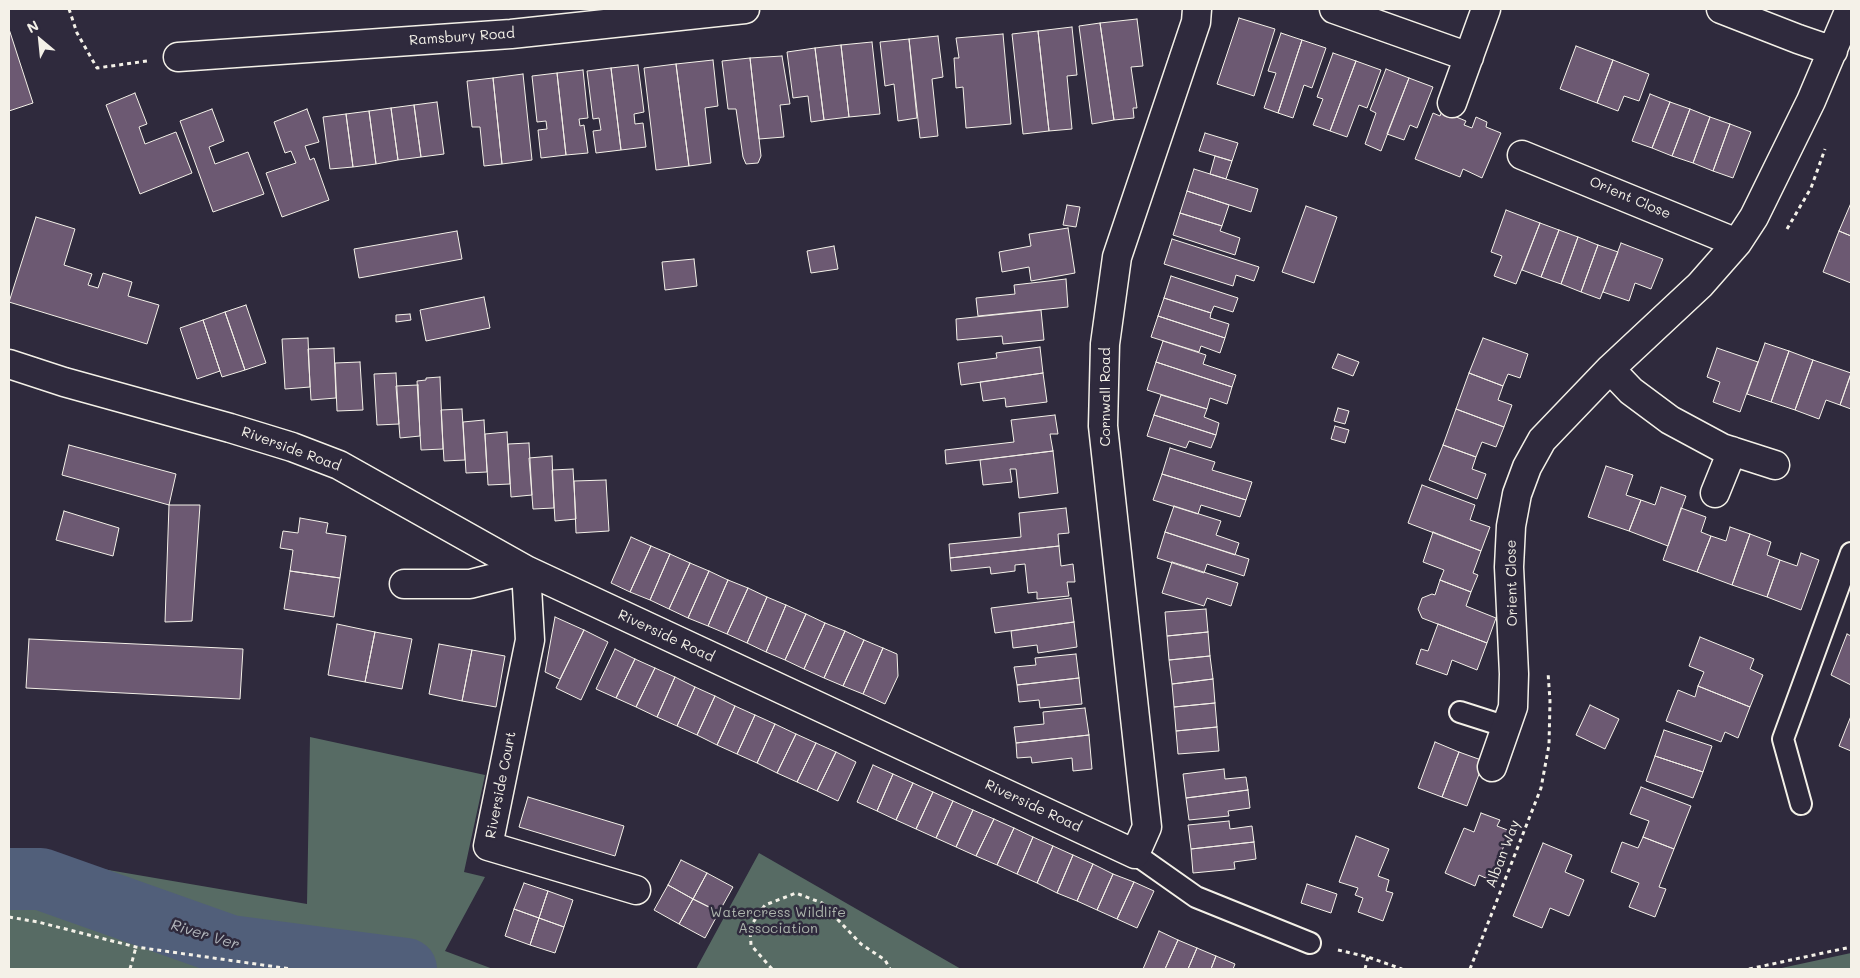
<!DOCTYPE html>
<html>
<head>
<meta charset="utf-8">
<style>
	body { margin:0 }
	#map { position:relative; width:1860px; height:978px; overflow:hidden; background:#2f2a3d; font-family:Mali,sans-serif }
	canvas { display:block }
	.frame { position:absolute; inset:0; border:10px solid #f4f1e8; pointer-events:none }
	.north { position:absolute; left:15px; top:15px; width:50px; height:50px; -webkit-text-stroke:4px #2f2a3d; paint-order:stroke; rotate:332deg; font-size:14px; font-weight:700; line-height:20px; text-align:center; color:#f4f1e8 }
	.north::after { content:''; display:block; margin:auto; width:18px; height:22px; background:#f4f1e8; clip-path:polygon(50% 0,100% 100%,50% 72%,0 100%) }
</style>
</head>
<body>
<div id="map">
<canvas width="1860" height="978"></canvas>
<div class="frame"></div>
<div class="north">N</div>
</div>
<script>
const ctx = document.querySelector('canvas').getContext('2d');
ctx.lineJoin = 'round';
function fillPath(path, color) {
  ctx.fillStyle = color;
  ctx.fill(path, 'evenodd');
}
function shape(rows) {
  const path = new Path2D();
  for (const r of rows) {
    path.moveTo(r[0], r[1]);
    for (let i = 2; i < r.length; i += 2) path.lineTo(r[i], r[i + 1]);
  }
  return path;
}
function stroke(path, color, width, dash) {
  ctx.strokeStyle = color;
  ctx.lineWidth = width;
  ctx.lineCap = dash ? 'butt' : 'round';
  ctx.setLineDash(dash || []);
  ctx.stroke(path);
}
function label(font, color, halo, rows, align = 'center') {
  ctx.font = font + ' Mali,sans-serif';
  ctx.lineWidth = 5;
  ctx.setLineDash([]);
  ctx.textBaseline = 'middle';
  ctx.strokeStyle = halo;
  ctx.fillStyle = color;
  for (const [text, x, y, turn = 0] of rows) {
    ctx.save();
    ctx.translate(x, y);
    ctx.rotate((+turn || 0) * Math.PI / 180);
    ctx.textAlign = isNaN(turn) ? turn : align;
    if (halo) ctx.strokeText(text, 0, 0);
    ctx.fillText(text, 0, 0);
    ctx.restore();
  }
}
fillPath(shape([
	[310,737,485,775,464,872,485,877,445,951,493,969,9,969,9,853,307,904],
	[759,853,961,969,696,969],
	[1851,953,1851,969,1777,969]
]), '#576b64');
stroke(shape([
	[9,879,41,879,230,946,406,969]
]), '#515f7a', 62);
const building = shape([
	[1239,18,1275,29,1254,96,1217,84,1239,18],
	[1137,19,1143,66,1131,67,1137,108,1133,108,1134,118,1114,120,1100,23,1137,19],
	[1100,23,1114,120,1092,124,1079,26,1100,23],
	[1072,27,1077,75,1067,76,1072,129,1049,131,1038,31,1072,27],
	[9,29,33,103,9,111,9,29],
	[1038,31,1049,131,1023,134,1012,34,1038,31],
	[1281,33,1302,40,1278,113,1264,108,1276,73,1268,71,1281,33],
	[1003,34,1011,124,966,128,963,87,956,88,954,58,959,58,956,38,1003,34],
	[938,36,943,77,932,79,938,136,920,138,909,39,938,36],
	[909,39,917,118,898,121,894,84,885,86,880,42,909,39],
	[1302,40,1326,48,1312,88,1304,85,1293,118,1278,113,1302,40],
	[872,42,880,114,849,117,841,45,872,42],
	[841,45,849,117,824,120,815,48,841,45],
	[1576,46,1613,60,1597,103,1560,89,1576,46],
	[815,48,824,120,811,122,808,96,793,98,787,52,815,48],
	[1333,53,1356,61,1330,131,1313,125,1323,99,1317,97,1333,53],
	[782,56,790,104,780,105,784,137,759,139,750,58,782,56],
	[750,58,761,156,758,163,746,164,743,157,736,109,728,109,722,61,750,58],
	[713,60,718,106,705,108,711,163,689,166,676,64,713,60],
	[1613,60,1649,74,1639,101,1624,96,1618,111,1597,103,1613,60],
	[1356,61,1381,70,1367,108,1359,105,1347,137,1330,131,1356,61],
	[676,64,689,166,656,170,644,68,676,64],
	[638,65,644,112,634,114,635,124,643,123,646,147,621,150,611,68,638,65],
	[611,68,621,150,596,153,593,131,601,130,599,118,593,119,587,71,611,68],
	[1386,69,1409,78,1381,151,1365,144,1376,113,1370,110,1386,69],
	[583,70,588,118,579,119,580,126,584,125,588,153,566,155,557,73,583,70],
	[557,73,566,155,541,158,538,130,547,129,546,121,537,122,532,76,557,73],
	[523,74,532,160,502,164,493,78,523,74],
	[493,78,502,164,484,166,480,127,472,127,467,81,493,78],
	[1409,78,1433,87,1417,128,1410,125,1404,140,1387,134,1409,78],
	[135,93,147,124,139,127,145,144,176,132,192,173,140,194,106,105,135,93],
	[1650,94,1670,102,1652,148,1632,141,1650,94],
	[437,102,444,154,421,157,414,105,437,102],
	[1670,102,1690,109,1672,156,1652,148,1670,102],
	[414,105,421,157,398,160,391,108,414,105],
	[391,108,398,160,376,164,369,111,391,108],
	[212,109,224,141,209,147,215,164,248,152,264,194,213,212,180,121,212,109],
	[307,109,319,142,305,146,310,160,314,158,329,200,282,217,266,173,296,163,291,151,285,153,274,122,307,109],
	[1690,109,1710,117,1693,163,1672,156,1690,109],
	[369,111,376,164,353,167,346,114,369,111],
	[1442,111,1466,121,1464,125,1472,128,1476,117,1487,122,1486,127,1501,133,1482,178,1463,169,1460,177,1415,159,1433,113,1440,116,1442,111],
	[346,114,353,167,330,169,323,117,346,114],
	[1710,117,1730,124,1713,171,1693,163,1710,117],
	[1730,124,1751,132,1733,178,1713,171,1730,124],
	[1205,133,1238,143,1232,161,1199,151,1205,133],
	[1215,156,1232,161,1226,179,1210,174,1215,156],
	[1194,169,1258,189,1251,212,1187,191,1194,169],
	[1187,191,1229,205,1222,226,1180,213,1187,191],
	[1851,203,1851,236,1839,231,1851,203],
	[1067,205,1080,207,1076,227,1063,225,1067,205],
	[1306,206,1337,217,1314,283,1282,272,1306,206],
	[1506,210,1540,223,1516,284,1494,276,1502,256,1491,252,1506,210],
	[1180,213,1222,226,1220,231,1240,238,1235,255,1173,235,1180,213],
	[36,217,75,229,64,265,92,274,88,285,98,288,103,273,132,282,128,296,159,305,147,344,9,302,36,217],
	[1540,223,1559,230,1541,277,1522,270,1540,223],
	[1068,228,1075,273,1031,281,1029,267,1002,272,999,252,1031,246,1029,234,1068,228],
	[1559,230,1578,237,1561,284,1541,277,1559,230],
	[457,231,462,259,359,278,354,249,457,231],
	[1839,231,1851,236,1851,283,1823,272,1839,231],
	[1578,237,1598,245,1581,292,1561,284,1578,237],
	[1172,239,1259,267,1254,281,1236,275,1233,286,1164,264,1172,239],
	[1621,243,1663,259,1651,289,1635,283,1629,301,1603,292,1621,243],
	[1598,245,1618,252,1600,299,1581,292,1598,245],
	[834,246,838,269,811,273,807,251,834,246],
	[694,259,697,286,665,290,662,262,694,259],
	[1171,276,1238,298,1233,312,1214,306,1211,313,1164,298,1171,276],
	[1066,279,1068,307,978,316,976,298,1015,294,1014,285,1066,279],
	[484,297,490,328,426,341,420,310,484,297],
	[1164,298,1211,313,1210,318,1229,324,1225,338,1158,316,1164,298],
	[246,305,266,363,245,370,225,312,246,305],
	[1041,310,1044,340,1003,344,1002,336,957,340,956,319,1041,310],
	[225,312,245,370,222,377,203,320,225,312],
	[410,314,411,320,396,322,396,315,410,314],
	[1158,316,1225,338,1220,353,1201,346,1199,352,1151,337,1158,316],
	[203,320,220,371,197,379,180,328,203,320],
	[308,338,310,387,285,389,282,339,308,338],
	[1483,338,1528,354,1520,378,1508,374,1503,386,1469,373,1483,338],
	[1163,341,1206,355,1203,364,1236,375,1232,387,1156,362,1163,341],
	[1765,343,1789,351,1771,402,1747,394,1765,343],
	[1040,347,1043,373,961,385,958,363,997,358,996,353,1040,347],
	[334,348,336,398,311,400,308,349,334,348],
	[1717,348,1758,362,1740,412,1713,402,1720,382,1707,377,1717,348],
	[1789,351,1813,360,1795,410,1771,402,1789,351],
	[1338,354,1359,362,1353,376,1332,368,1338,354],
	[1813,360,1851,373,1840,405,1826,400,1819,419,1795,410,1813,360],
	[360,362,363,410,337,411,335,363,360,362],
	[1156,362,1232,387,1227,404,1210,398,1207,409,1147,390,1156,362],
	[396,373,399,424,377,425,374,374,396,373],
	[1043,373,1047,402,1006,407,1005,398,983,401,980,382,1043,373],
	[1469,373,1503,386,1498,400,1512,405,1504,427,1456,409,1469,373],
	[1851,374,1851,409,1840,405,1851,374],
	[440,377,443,449,421,450,417,381,426,380,426,378,440,377],
	[418,385,420,436,400,438,396,386,418,385],
	[1161,395,1207,409,1204,417,1219,423,1216,435,1154,415,1161,395],
	[1338,408,1349,411,1345,424,1334,421,1338,408],
	[462,409,465,460,444,461,441,410,462,409],
	[1456,409,1504,427,1496,447,1482,442,1476,457,1443,445,1456,409],
	[1055,415,1058,434,1050,434,1053,451,946,464,945,450,1014,442,1011,420,1055,415],
	[1154,415,1216,435,1211,448,1189,441,1186,448,1147,436,1154,415],
	[484,420,487,472,466,473,463,422,484,420],
	[1335,426,1349,430,1345,443,1331,439,1335,426],
	[507,432,510,484,488,485,485,434,507,432],
	[529,443,532,495,511,497,508,444,529,443],
	[69,445,176,474,169,505,62,475,69,445],
	[1443,445,1476,457,1472,469,1486,474,1477,499,1429,480,1443,445],
	[1170,448,1215,462,1212,470,1252,482,1246,500,1162,474,1170,448],
	[1053,451,1058,493,1019,498,1016,469,1010,469,1012,482,983,485,980,460,1053,451],
	[552,456,554,508,533,509,529,458,552,456],
	[1606,466,1633,475,1626,495,1641,500,1629,531,1588,517,1606,466],
	[573,469,576,519,555,521,552,470,573,469],
	[1162,474,1246,500,1240,517,1201,505,1198,514,1153,500,1162,474],
	[606,480,609,531,576,533,574,481,606,480],
	[1422,485,1475,505,1470,520,1490,527,1481,551,1408,523,1422,485],
	[1661,487,1686,496,1668,546,1629,531,1641,500,1655,505,1661,487],
	[169,505,200,505,192,621,165,622,169,505],
	[1174,506,1221,521,1216,535,1239,543,1235,555,1165,532,1174,506],
	[1066,508,1069,533,1058,534,1059,546,950,558,949,544,1021,537,1019,513,1066,508],
	[1681,508,1706,517,1701,532,1711,536,1697,572,1663,560,1681,508],
	[64,511,119,528,113,556,56,540,64,511],
	[300,518,328,523,326,533,346,536,340,578,290,571,293,550,280,548,283,531,298,533,300,518],
	[1730,527,1750,534,1732,585,1697,572,1711,536,1726,541,1730,527],
	[1165,532,1249,559,1244,576,1207,564,1204,573,1157,558,1165,532],
	[1433,532,1481,551,1473,573,1478,575,1471,592,1440,580,1444,570,1423,562,1433,532],
	[1750,534,1771,542,1767,555,1780,560,1767,597,1732,585,1750,534],
	[631,537,651,546,630,592,611,583,631,537],
	[651,546,670,554,650,600,630,592,651,546],
	[1059,546,1061,566,1073,564,1075,582,1067,582,1069,596,1037,599,1037,592,1028,593,1025,564,1015,565,1015,571,991,574,990,567,951,571,950,558,1059,546],
	[1801,553,1819,560,1801,610,1767,597,1780,560,1797,566,1801,553],
	[670,554,690,563,669,609,650,600,670,554],
	[1172,562,1238,583,1231,606,1207,598,1204,606,1162,593,1172,562],
	[690,563,709,571,688,618,669,609,690,563],
	[290,571,340,578,334,617,284,609,290,571],
	[709,571,728,580,708,626,688,618,709,571],
	[728,580,748,588,727,634,708,626,728,580],
	[1440,580,1471,592,1466,606,1496,618,1487,643,1422,618,1418,609,1422,598,1432,594,1435,595,1440,580],
	[748,588,767,597,747,643,727,634,748,588],
	[767,597,786,605,766,652,747,643,767,597],
	[1071,598,1074,622,995,633,991,608,1071,598],
	[786,605,806,614,785,660,766,652,786,605],
	[1206,609,1208,632,1167,636,1165,612,1206,609],
	[806,614,825,623,804,669,785,660,806,614],
	[555,617,584,630,560,679,545,672,555,617],
	[1074,622,1077,647,1038,653,1037,645,1013,648,1011,631,1074,622],
	[825,623,845,631,824,678,804,669,825,623],
	[337,624,375,632,365,682,328,675,337,624],
	[1438,624,1487,643,1477,670,1452,660,1447,675,1416,664,1421,649,1428,651,1438,624],
	[584,630,608,642,581,700,556,688,584,630],
	[845,631,864,640,843,686,824,678,845,631],
	[375,632,412,639,402,689,365,682,375,632],
	[1208,632,1210,656,1169,660,1167,636,1208,632],
	[1847,634,1851,636,1851,685,1831,675,1847,634],
	[1700,637,1754,659,1750,669,1763,675,1750,707,1698,686,1704,672,1689,666,1700,637],
	[29,639,243,649,240,699,26,688,29,639],
	[864,640,883,648,863,694,843,686,864,640],
	[439,644,472,650,462,701,429,694,439,644],
	[883,648,897,654,898,676,885,704,863,694,883,648],
	[615,649,635,659,616,698,596,689,615,649],
	[472,650,505,656,496,707,462,701,472,650],
	[1076,654,1079,678,1017,685,1014,667,1036,665,1035,658,1076,654],
	[1210,656,1213,679,1172,684,1169,660,1210,656],
	[635,659,655,668,636,707,616,698,635,659],
	[655,668,675,677,657,717,636,707,655,668],
	[675,677,695,687,677,726,657,717,675,677],
	[1079,678,1082,704,1040,708,1039,700,1019,702,1017,685,1079,678],
	[1213,679,1215,703,1174,707,1172,684,1213,679],
	[1698,686,1750,707,1738,738,1725,732,1721,742,1666,721,1678,690,1695,697,1698,686],
	[695,687,715,696,697,735,677,726,695,687],
	[715,696,735,706,717,745,697,735,715,696],
	[1215,703,1217,727,1176,731,1174,707,1215,703],
	[1590,705,1619,719,1605,749,1576,735,1590,705],
	[735,706,755,715,737,754,717,745,735,706],
	[1085,708,1089,735,1016,743,1014,727,1044,724,1043,712,1085,708],
	[755,715,775,724,757,763,737,754,755,715],
	[1851,716,1851,751,1839,746,1851,716],
	[775,724,796,734,777,773,757,763,775,724],
	[1217,727,1219,751,1178,754,1176,731,1217,727],
	[1664,730,1712,746,1703,772,1655,756,1664,730],
	[796,734,816,743,797,782,777,773,796,734],
	[1089,735,1092,769,1073,771,1072,758,1032,763,1031,757,1017,758,1016,743,1089,735],
	[1435,742,1459,752,1442,797,1418,788,1435,742],
	[816,743,836,752,817,791,797,782,816,743],
	[836,752,856,762,838,801,817,791,836,752],
	[1459,752,1484,761,1467,806,1442,797,1459,752],
	[1655,756,1703,772,1693,798,1646,781,1655,756],
	[873,765,893,774,877,811,857,802,873,765],
	[1224,769,1225,779,1246,777,1248,790,1186,798,1183,774,1224,769],
	[893,774,913,783,896,820,877,811,893,774],
	[913,783,933,792,916,829,896,820,913,783],
	[1641,787,1691,806,1674,849,1643,837,1649,821,1630,814,1641,787],
	[1248,790,1250,808,1228,811,1229,816,1189,820,1186,798,1248,790],
	[933,792,953,801,936,838,916,829,933,792],
	[528,797,624,826,615,856,519,827,528,797],
	[953,801,973,810,956,847,936,838,953,801],
	[973,810,994,819,976,856,956,847,973,810],
	[1481,813,1500,820,1497,826,1510,831,1490,880,1479,875,1475,886,1445,873,1464,828,1474,832,1481,813],
	[994,819,1014,828,997,865,976,856,994,819],
	[1229,821,1230,829,1252,826,1254,842,1191,849,1188,825,1229,821],
	[1014,828,1033,837,1017,874,997,865,1014,828],
	[1356,836,1389,849,1378,876,1389,880,1386,891,1393,893,1383,921,1358,912,1363,898,1355,895,1358,888,1339,882,1356,836],
	[1033,837,1053,846,1037,883,1017,874,1033,837],
	[1643,837,1674,849,1659,887,1666,889,1655,917,1629,907,1639,883,1611,872,1622,842,1638,848,1643,837],
	[1254,842,1256,859,1234,862,1235,869,1193,873,1191,849,1254,842],
	[1543,843,1572,855,1565,872,1584,880,1569,916,1550,908,1542,928,1513,916,1543,843],
	[1053,846,1073,855,1057,893,1037,883,1053,846],
	[1073,855,1093,864,1077,901,1057,893,1073,855],
	[681,860,707,873,693,899,668,885,681,860],
	[1093,864,1113,874,1097,910,1077,901,1093,864],
	[707,873,733,887,719,912,693,899,707,873],
	[1113,874,1134,882,1117,919,1097,910,1113,874],
	[1134,882,1154,891,1137,928,1117,919,1134,882],
	[524,883,548,891,539,918,514,909,524,883],
	[1307,884,1337,894,1331,913,1301,903,1307,884],
	[668,885,693,899,679,924,654,910,668,885],
	[548,891,573,900,564,927,539,918,548,891],
	[693,899,719,912,705,938,679,924,693,899],
	[514,909,539,918,530,945,505,936,514,909],
	[539,918,564,927,555,953,530,945,539,918],
	[1159,931,1178,940,1165,969,1143,969,1159,931],
	[1178,940,1197,948,1188,969,1165,969,1178,940],
	[1197,948,1216,956,1211,969,1188,969,1197,948],
	[1216,956,1235,964,1233,969,1211,969,1216,956]
]);
fillPath(building, '#6c5972');
stroke(building, '#f4f1e8', 1);
const service = shape([
	[1460,712,1507,727],
	[1801,804,1783,739,1851,553],
	[1135,854,1196,897,1310,943]
]);
const minor = shape([
	[1334,9,1469,57],
	[1721,9,1798,39,1833,51],
	[178,57,511,34,745,9],
	[1452,103,1486,9],
	[1522,155,1737,243],
	[9,364,64,382,230,428,292,447,339,465,526,570,1135,854,1147,827,1103,426,1105,344,1117,257,1196,22,1197,9],
	[1610,369,1631,391,1670,420,1722,448,1775,465],
	[1715,493,1732,451],
	[404,584,470,584,526,570,530,640,488,846,636,890],
	[1492,767,1513,707,1514,674,1509,567,1511,526,1517,494,1527,467,1542,440,1610,369,1700,285,1737,243,1754,217,1811,101,1850,9]
]);
stroke(service, '#f4f1e8', 24);
stroke(minor, '#f4f1e8', 31);
stroke(shape([
	[69,9,77,33,97,68,147,61],
	[1787,229,1811,188,1825,149],
	[9,917,38,922,136,947,291,969],
	[1338,950,1368,957,1402,969],
	[130,969,136,947],
	[772,969,751,945,750,927,765,905,796,893,822,903,861,944,885,960,890,969],
	[1365,969,1368,957],
	[1470,969,1541,788,1549,745,1550,701,1548,672],
	[1749,969,1851,947]
]), '#f4f1e8', 3, [4, 4]);
stroke(service, '#2f2a3d', 20);
stroke(minor, '#2f2a3d', 28);
label('14px', '#f4f1e8', '#2f2a3d', [
	["Ramsbury Road",462,37,-4],
	["Orient Close",1630,198,23],
	["Cornwall Road",1106,397,-90],
	["Riverside Road",291,449,20],
	["Orient Close",1512,583,-91],
	["Riverside Road",666,636,25],
	["Riverside Court",501,785,-79],
	["Riverside Road",1033,806,25],
	["Alban Way",1503,854,-69]
]);
label('14px', '#adb5ad', '#2f2a3d', [
	["Watercress Wildlife",778,913],
	["Association",778,929]
]);
label('italic 15px', '#b3b7bc', '#2f2a3d', [
	["River Ver",205,935,17]
]);
</script>
</body>
</html>
